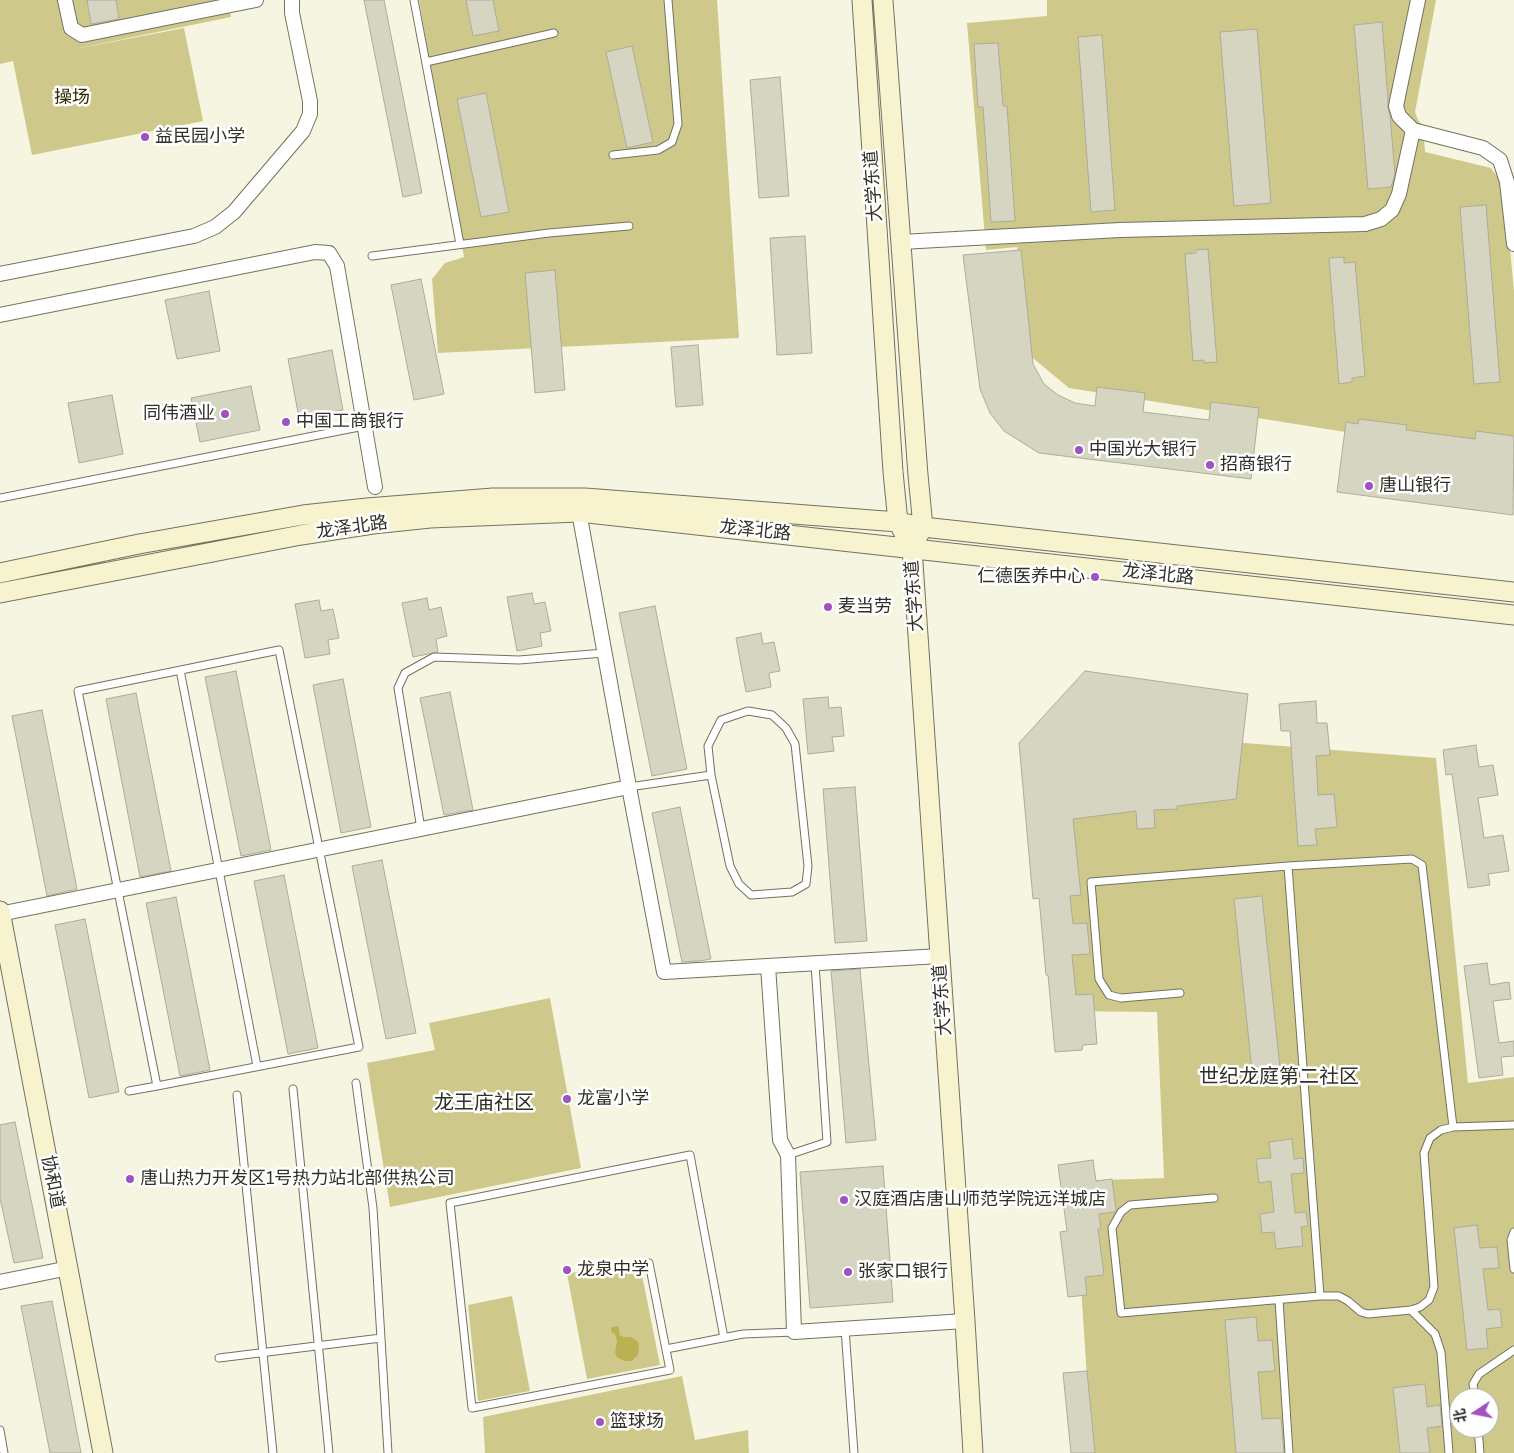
<!DOCTYPE html>
<html>
<head>
<meta charset="utf-8">
<style>
	body { margin:0 }
	#map { position:relative; width:1514px; height:1453px; overflow:hidden; background:#f6f5e2; font-family:"Archivo Narrow","Noto Sans SC",sans-serif }
	canvas { display:block }
	.north { position:absolute; left:1449px; top:1388px; width:50px; height:50px; box-sizing:border-box; background:#fff; border:1px solid #acaca9; border-radius:50%; rotate:259deg; font-size:14px; font-weight:700; line-height:20px; text-align:center; color:#303028 }
	.north::after { content:''; display:block; margin:auto; width:18px; height:22px; background:#a052c2; clip-path:polygon(50% 0,100% 100%,50% 72%,0 100%) }
</style>
</head>
<body>
<div id="map">
<canvas width="1514" height="1453"></canvas>
<div class="north">北</div>
</div>
<script>
const ctx = document.querySelector('canvas').getContext('2d');
ctx.lineJoin = 'round';
function fillPath(path, color) {
  ctx.fillStyle = color;
  ctx.fill(path, 'evenodd');
}
function shape(rows) {
  const path = new Path2D();
  for (const r of rows) {
    path.moveTo(r[0], r[1]);
    for (let i = 2; i < r.length; i += 2) path.lineTo(r[i], r[i + 1]);
  }
  return path;
}
function stroke(path, color, width, dash) {
  ctx.strokeStyle = color;
  ctx.lineWidth = width;
  ctx.lineCap = dash ? 'butt' : 'round';
  ctx.setLineDash(dash || []);
  ctx.stroke(path);
}
function label(font, color, halo, rows, align = 'center') {
  ctx.font = font + ' "Archivo Narrow","Noto Sans SC",sans-serif';
  ctx.lineWidth = 5;
  ctx.setLineDash([]);
  ctx.textBaseline = 'middle';
  ctx.strokeStyle = halo;
  ctx.fillStyle = color;
  for (const [text, x, y, turn = 0] of rows) {
    ctx.save();
    ctx.translate(x, y);
    ctx.rotate((+turn || 0) * Math.PI / 180);
    ctx.textAlign = isNaN(turn) ? turn : align;
    if (halo) ctx.strokeText(text, 0, 0);
    ctx.fillText(text, 0, 0);
    ctx.restore();
  }
}
fillPath(shape([
	[0,0,228,0,231,17,70,50,184,28,203,121,32,155,13,61,0,64],
	[419,0,717,0,739,338,438,353,432,279,445,263,464,257],
	[1047,0,1436,0,1415,112,1418,120,1423,126,1425,152,1491,168,1504,186,1514,291,1514,446,1509,458,1069,388,1028,354,1017,247,986,250,967,23,1047,16],
	[1142,735,1436,758,1468,1083,1514,1077,1514,1453,1092,1453,1074,1181,1164,1178,1157,1012,1060,1011,1061,806],
	[1459,1398,1489,1398,1489,1428,1459,1428],
	[550,998,581,1168,390,1207,367,1063,435,1050,429,1023],
	[639,1260,660,1365,587,1379,567,1274],
	[512,1296,530,1391,478,1401,468,1305],
	[682,1376,695,1440,748,1430,749,1453,485,1453,483,1417]
]), '#cec98b');
fillPath(shape([
	[618,1326,620,1335,623,1337,631,1337,638,1342,639,1346,638,1355,632,1361,624,1361,617,1357,615,1353,617,1341,615,1334,612,1333,611,1329,612,1327]
]), '#bab252');
const building = shape([
	[87,0,116,0,119,19,91,24,87,0],
	[364,0,384,0,422,193,403,197,364,0],
	[466,0,493,0,499,31,473,36,466,0],
	[1382,22,1388,100,1388,108,1390,115,1395,174,1391,187,1368,189,1354,25,1382,22],
	[1257,29,1271,203,1234,206,1220,32,1257,29],
	[1102,35,1115,210,1091,212,1078,37,1102,35],
	[998,43,1003,106,1007,106,1015,221,991,222,983,107,978,107,974,44,998,43],
	[632,46,653,142,627,148,606,52,632,46],
	[780,77,789,196,759,198,750,80,780,77],
	[486,93,509,212,481,217,457,99,486,93],
	[1486,205,1500,382,1474,384,1460,207,1486,205],
	[805,236,812,353,777,355,770,238,805,236],
	[1208,249,1217,362,1204,363,1204,360,1193,361,1185,254,1196,253,1196,250,1208,249],
	[1021,250,1033,364,1044,384,1058,395,1075,403,1095,406,1097,387,1145,393,1143,412,1209,420,1211,402,1259,408,1251,479,1039,453,1004,431,990,413,980,389,963,255,1021,250],
	[1344,257,1344,263,1355,262,1365,376,1352,378,1352,382,1339,384,1329,258,1344,257],
	[555,270,565,390,535,393,525,273,555,270],
	[421,279,444,394,414,400,391,285,421,279],
	[209,291,220,351,177,359,165,300,209,291],
	[698,345,703,405,676,407,671,347,698,345],
	[332,350,343,410,299,418,288,359,332,350],
	[251,386,260,430,200,442,191,398,251,386],
	[112,395,123,454,79,463,68,403,112,395],
	[1359,419,1407,425,1406,430,1475,439,1476,431,1514,436,1513,515,1337,492,1346,422,1358,424,1359,419],
	[532,593,534,604,545,602,551,631,540,633,542,646,517,651,507,597,532,593],
	[427,598,429,610,441,607,447,636,436,639,438,652,413,657,402,603,427,598],
	[319,600,321,611,333,609,339,638,328,640,330,654,305,658,295,604,319,600],
	[655,606,687,769,652,776,619,613,655,606],
	[761,633,763,644,774,642,780,671,769,673,771,687,746,692,736,638,761,633],
	[236,671,271,850,241,856,205,677,236,671],
	[1085,671,1248,694,1236,799,1177,806,1177,809,1154,810,1155,828,1137,829,1136,811,1073,819,1081,895,1070,896,1073,924,1087,923,1090,954,1072,955,1076,995,1093,994,1097,1044,1083,1045,1082,1050,1055,1052,1048,975,1046,975,1039,898,1033,899,1019,743,1085,671],
	[343,679,371,827,341,833,313,685,343,679],
	[450,692,473,810,444,815,420,698,450,692],
	[136,693,171,871,140,877,106,699,136,693],
	[828,697,829,708,841,707,844,736,832,737,834,751,808,754,803,699,828,697],
	[1316,701,1317,723,1327,723,1330,755,1316,756,1318,795,1334,794,1337,827,1315,829,1317,845,1298,846,1290,731,1281,731,1279,704,1316,701],
	[42,710,77,889,47,896,12,716,42,710],
	[1476,745,1479,767,1493,765,1498,795,1478,798,1484,838,1503,835,1509,871,1488,874,1490,885,1468,888,1452,774,1446,775,1443,750,1476,745],
	[855,787,867,941,835,943,823,789,855,787],
	[680,807,711,959,699,961,682,962,652,813,680,807],
	[382,860,416,1033,386,1039,352,866,382,860],
	[284,875,318,1048,288,1054,254,881,284,875],
	[1262,896,1280,1068,1252,1071,1234,899,1262,896],
	[176,897,210,1070,180,1076,146,903,176,897],
	[85,919,119,1092,89,1098,55,925,85,919],
	[1487,963,1490,985,1509,982,1511,999,1493,1001,1499,1043,1514,1041,1514,1056,1501,1057,1503,1075,1479,1078,1464,966,1487,963],
	[860,969,876,1140,846,1143,831,971,860,969],
	[15,1122,43,1258,14,1263,0,1198,0,1125,15,1122],
	[1292,1139,1294,1159,1303,1158,1304,1173,1291,1174,1295,1213,1306,1212,1308,1226,1301,1227,1303,1246,1276,1249,1274,1232,1262,1233,1260,1214,1274,1212,1271,1181,1259,1183,1256,1159,1271,1158,1269,1142,1292,1139],
	[1093,1160,1096,1181,1112,1179,1116,1210,1115,1212,1099,1214,1101,1229,1098,1229,1104,1275,1085,1277,1087,1295,1068,1297,1060,1232,1067,1231,1058,1165,1093,1160],
	[883,1166,893,1302,810,1308,800,1172,883,1166],
	[1477,1225,1480,1248,1497,1247,1499,1268,1483,1269,1488,1310,1500,1309,1502,1327,1486,1329,1488,1348,1467,1350,1454,1228,1477,1225],
	[52,1301,81,1453,50,1453,21,1306,52,1301],
	[1256,1317,1258,1341,1272,1340,1275,1371,1258,1372,1262,1419,1281,1418,1284,1453,1236,1453,1225,1320,1256,1317],
	[1087,1371,1095,1453,1071,1453,1063,1373,1087,1371],
	[1425,1384,1427,1407,1440,1405,1442,1426,1427,1428,1430,1453,1400,1453,1393,1388,1425,1384]
]);
fillPath(building, '#d6d5c2');
stroke(building, '#adac9a', 1);
const lane = shape([
	[414,0,460,244],
	[426,62,554,33],
	[613,155,658,150,672,142,678,124,668,0],
	[372,256,549,233,629,226],
	[0,498,364,426],
	[180,670,257,1066],
	[748,711,772,715,786,728,795,744,808,866,806,884,792,892,751,895,739,884,730,866,711,775,708,746,721,720,748,711],
	[629,787,711,775],
	[421,829,398,688,405,673,434,657,519,660,604,653],
	[1288,866,1320,1296],
	[1180,993,1121,998,1109,995,1099,979,1091,882,1288,866,1412,859,1422,865,1453,1127],
	[356,1083,373,1208,388,1453],
	[293,1089,329,1453],
	[129,1091,157,1086,359,1047,279,650,78,691,157,1086],
	[237,1095,273,1453],
	[788,1155,827,1142,815,964],
	[1214,1198,1130,1205,1121,1212,1112,1228,1121,1313,1320,1296,1339,1296,1348,1301,1361,1312,1368,1314,1411,1310,1420,1307,1429,1300,1434,1287,1424,1153,1430,1138,1441,1130,1453,1127,1514,1125],
	[1514,1232,1511,1240,1514,1269],
	[649,1263,670,1370,472,1408,450,1203,690,1155,724,1338],
	[1279,1300,1289,1453],
	[1411,1310,1435,1334,1441,1352,1449,1453],
	[845,1329,854,1453],
	[666,1349,743,1334,794,1332],
	[219,1358,381,1338],
	[1475,1398,1473,1384,1479,1374,1514,1350],
	[1478,1428,1480,1453],
	[0,1430,4,1453]
]);
const street = shape([
	[65,0,71,28,82,35,256,0],
	[1418,0,1396,106,1399,116,1413,130,1483,148,1500,160,1507,182,1514,244],
	[901,242,1120,230,1365,224,1381,219,1392,210,1399,194,1413,130],
	[0,274,194,236,215,227,234,212,303,131,310,114,310,101,292,13,292,0],
	[0,315,315,252,329,253,337,266,375,487],
	[629,787,664,972,940,956],
	[0,914,629,787,579,512],
	[768,966,780,1140,788,1155,794,1332,965,1321],
	[0,1282,69,1268]
]);
const secondary = shape([
	[862,0,893,472,898,522,912,548,965,1321,973,1453],
	[883,0,918,475,923,527,918,536],
	[0,573,139,544,303,515,367,508,493,498,585,498,898,522,923,527,1514,592],
	[0,593,301,535,373,524,430,518,579,512,1514,615],
	[0,911,103,1453]
]);
stroke(lane, '#737261', 9);
stroke(street, '#737261', 16);
stroke(secondary, '#737261', 21);
stroke(lane, '#fff', 7);
stroke(street, '#fff', 14);
stroke(secondary, '#f6f3ce', 19);
for (const [x, y, r, color] of [
	[145,137,5,"#a052c2"],
	[225,414,5,"#a052c2"],
	[286,422,5,"#a052c2"],
	[1079,450,5,"#a052c2"],
	[1210,465,5,"#a052c2"],
	[1369,486,5,"#a052c2"],
	[1095,577,5,"#a052c2"],
	[828,607,5,"#a052c2"],
	[567,1099,5,"#a052c2"],
	[130,1179,5,"#a052c2"],
	[844,1200,5,"#a052c2"],
	[567,1270,5,"#a052c2"],
	[848,1272,5,"#a052c2"],
	[600,1422,5,"#a052c2"]
]) {
  const dot = new Path2D();
  dot.arc(x, y, r, 0, 2 * Math.PI);
  ctx.fillStyle = color;
  ctx.fill(dot);
  stroke(dot, '#fff', 2);
}
label('18px', '#302c01', '#fff', [
	["操场",72,98]
]);
label('18px', '#303028', '#fff', [
	["益民园小学",155,137],
	["同伟酒业",215,414,"right"],
	["中国工商银行",296,422],
	["中国光大银行",1089,450],
	["招商银行",1220,465],
	["唐山银行",1379,486],
	["仁德医养中心",1085,577,"right"],
	["麦当劳",838,607],
	["龙富小学",577,1099],
	["唐山热力开发区1号热力站北部供热公司",140,1179],
	["汉庭酒店唐山师范学院远洋城店",854,1200],
	["龙泉中学",577,1270],
	["张家口银行",858,1272],
	["篮球场",610,1422]
], 'left');
label('18px', '#303028', '#fff', [
	["大学东道",874,186,-94],
	["龙泽北路",352,528,-8],
	["龙泽北路",755,531,6],
	["龙泽北路",1158,575,6],
	["大学东道",915,596,-94],
	["大学东道",943,1000,-94],
	["协和道",52,1182,79]
]);
label('20px', '#303028', '#fff', [
	["世纪龙庭第二社区",1279,1078],
	["龙王庙社区",484,1104]
]);
</script>
</body>
</html>
